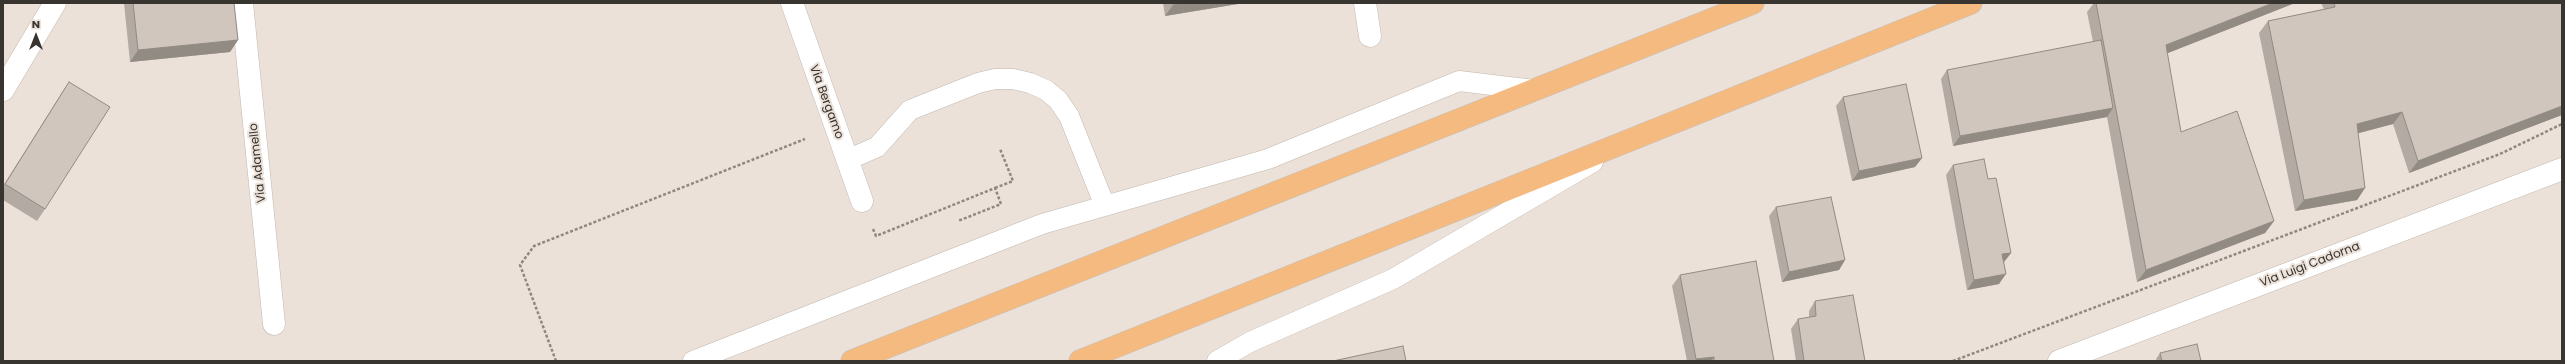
<!DOCTYPE html>
<html>
<head>
<meta charset="utf-8">
<style>
	body { margin:0 }
	#map { position:relative; width:2565px; height:364px; overflow:hidden; background:#ebe1d8; font-family:Poppins,sans-serif }
	canvas { display:block }
	.frame { position:absolute; inset:0; border:4px solid #383430; pointer-events:none }
	.north { position:absolute; left:16px; top:16px; width:40px; height:40px; -webkit-text-stroke:3px #ebe1d8; paint-order:stroke; rotate:0deg; font-size:11px; font-weight:700; line-height:16px; text-align:center; color:#383430 }
	.north::after { content:''; display:block; margin:auto; width:14px; height:18px; background:#383430; clip-path:polygon(50% 0,100% 100%,50% 72%,0 100%) }
</style>
</head>
<body>
<div id="map">
<canvas width="2565" height="364"></canvas>
<div class="frame"></div>
<div class="north">N</div>
</div>
<script>
const ctx = document.querySelector('canvas').getContext('2d');
ctx.lineJoin = 'round';
function shape(rows) {
  const path = new Path2D();
  for (const r of rows) {
    path.moveTo(r[0], r[1]);
    for (let i = 2; i < r.length; i += 2) path.lineTo(r[i], r[i + 1]);
  }
  return path;
}
function stroke(path, color, width, dash) {
  ctx.strokeStyle = color;
  ctx.lineWidth = width;
  ctx.lineCap = dash ? 'butt' : 'round';
  ctx.setLineDash(dash || []);
  ctx.stroke(path);
}
function fillPath(path, color) {
  ctx.fillStyle = color;
  ctx.fill(path, 'evenodd');
}
function label(font, color, halo, rows, align = 'center') {
  ctx.font = font + ' Poppins,sans-serif';
  ctx.lineWidth = 4;
  ctx.setLineDash([]);
  ctx.textBaseline = 'middle';
  ctx.strokeStyle = halo;
  ctx.fillStyle = color;
  for (const [text, x, y, turn = 0] of rows) {
    ctx.save();
    ctx.translate(x, y);
    ctx.rotate((+turn || 0) * Math.PI / 180);
    ctx.textAlign = isNaN(turn) ? turn : align;
    if (halo) ctx.strokeText(text, 0, 0);
    ctx.fillText(text, 0, 0);
    ctx.restore();
  }
}
const lane = shape([
	[847,160,877,147,910,110,978,83,995,79,1013,79,1030,83,1046,90,1058,100,1069,116,1105,206],
	[693,361,1042,224,1268,159,1459,81,1534,90],
	[1217,361,1250,342,1393,279,1593,162]
]);
const street = shape([
	[242,3,274,324],
	[792,3,862,201],
	[1365,3,1370,36],
	[2059,361,2562,169]
]);
const secondary = shape([
	[3,90,55,3]
]);
const highway = shape([
	[852,361,1753,3],
	[1080,361,1971,3]
]);
stroke(lane, '#c2b8af', 21);
stroke(street, '#c2b8af', 23);
stroke(secondary, '#c2b8af', 23);
stroke(highway, '#c3c2c1', 23);
stroke(shape([
	[995,188,1013,181,1000,149],
	[873,229,876,236,995,188,1001,204,958,221],
	[556,361,520,265,534,246,805,139],
	[1953,361,2500,154,2562,124]
]), '#8f8881', 2.5, [3, 2]);
stroke(lane, '#fff', 20);
stroke(street, '#fff', 22);
stroke(secondary, '#fff', 22);
stroke(highway, '#f5ba80', 22);
fillPath(shape([
	[124,3,234,3,238,40,230,52,130,62],
	[1163,3,1244,3,1165,16],
	[2094,3,2295,3,2167,53,2181,132,2274,221,2265,233,2137,282,2107,117,1953,146,1941,79,1947,70,2093,42,2087,12],
	[2321,3,2562,3,2562,115,2409,173,2393,124,2358,133,2365,188,2357,200,2295,211,2259,33,2268,21,2324,9],
	[69,82,45,209,37,221,3,200,3,186,61,94],
	[1843,97,1922,158,1915,167,1852,181,1836,106],
	[1953,165,1988,179,2011,253,2004,262,1999,284,1967,290,1946,175],
	[1776,207,1845,260,1839,270,1782,282,1769,216],
	[1680,275,1774,361,1687,361,1672,286],
	[1815,301,1865,361,1796,361,1791,329,1798,319,1809,317,1809,311],
	[2160,353,2201,361,2157,361,2156,359]
]), '#b3aaa3');
fillPath(shape([
	[1185,3,1244,3,1165,16,1173,5],
	[2273,3,2295,3,2158,57,2166,45],
	[238,40,230,52,130,62,138,50],
	[2562,106,2562,115,2409,173,2418,161],
	[2113,108,2107,117,1953,146,1960,136],
	[2402,112,2393,124,2348,136,2357,124],
	[1922,158,1915,167,1852,181,1859,171],
	[2365,188,2357,200,2295,211,2304,200],
	[2274,221,2265,233,2137,282,2146,270],
	[2011,253,2004,262,1995,263,2002,254],
	[1845,260,1839,270,1782,282,1789,272],
	[2006,274,1999,284,1967,290,1974,280],
	[1714,357,1711,361,1695,361,1696,359]
]), '#928b84');
const building = shape([
	[133,3,234,3,238,40,138,50,133,3],
	[1173,3,1185,3,1173,5,1173,3],
	[2096,3,2273,3,2166,45,2181,132,2237,111,2274,221,2146,270,2096,3],
	[2334,3,2562,3,2562,106,2418,161,2402,112,2357,124,2365,188,2304,200,2268,21,2335,7,2334,3],
	[2101,40,2113,108,1960,136,1947,70,2101,40],
	[69,82,110,107,45,209,5,184,69,82],
	[1906,84,1922,158,1859,171,1843,97,1906,84],
	[1984,159,1988,179,1996,178,2011,253,2002,254,2006,274,1974,280,1953,165,1984,159],
	[1831,197,1845,260,1789,272,1776,207,1831,197],
	[1756,261,1774,361,1714,361,1714,357,1696,359,1680,275,1756,261],
	[1853,295,1865,361,1804,361,1798,319,1816,316,1815,301,1853,295],
	[2197,344,2201,361,2162,361,2160,353,2197,344],
	[1403,346,1406,361,1333,361,1403,346]
]);
fillPath(building, '#d0c6bd');
stroke(building, '#928b84', 1);
label('12px', '#383430', '#ebe1d8', [
	["Via Bergamo",826,102,70],
	["Via Adamello",258,163,-96],
	["Via Luigi Cadorna",2310,265,-21]
]);
</script>
</body>
</html>
